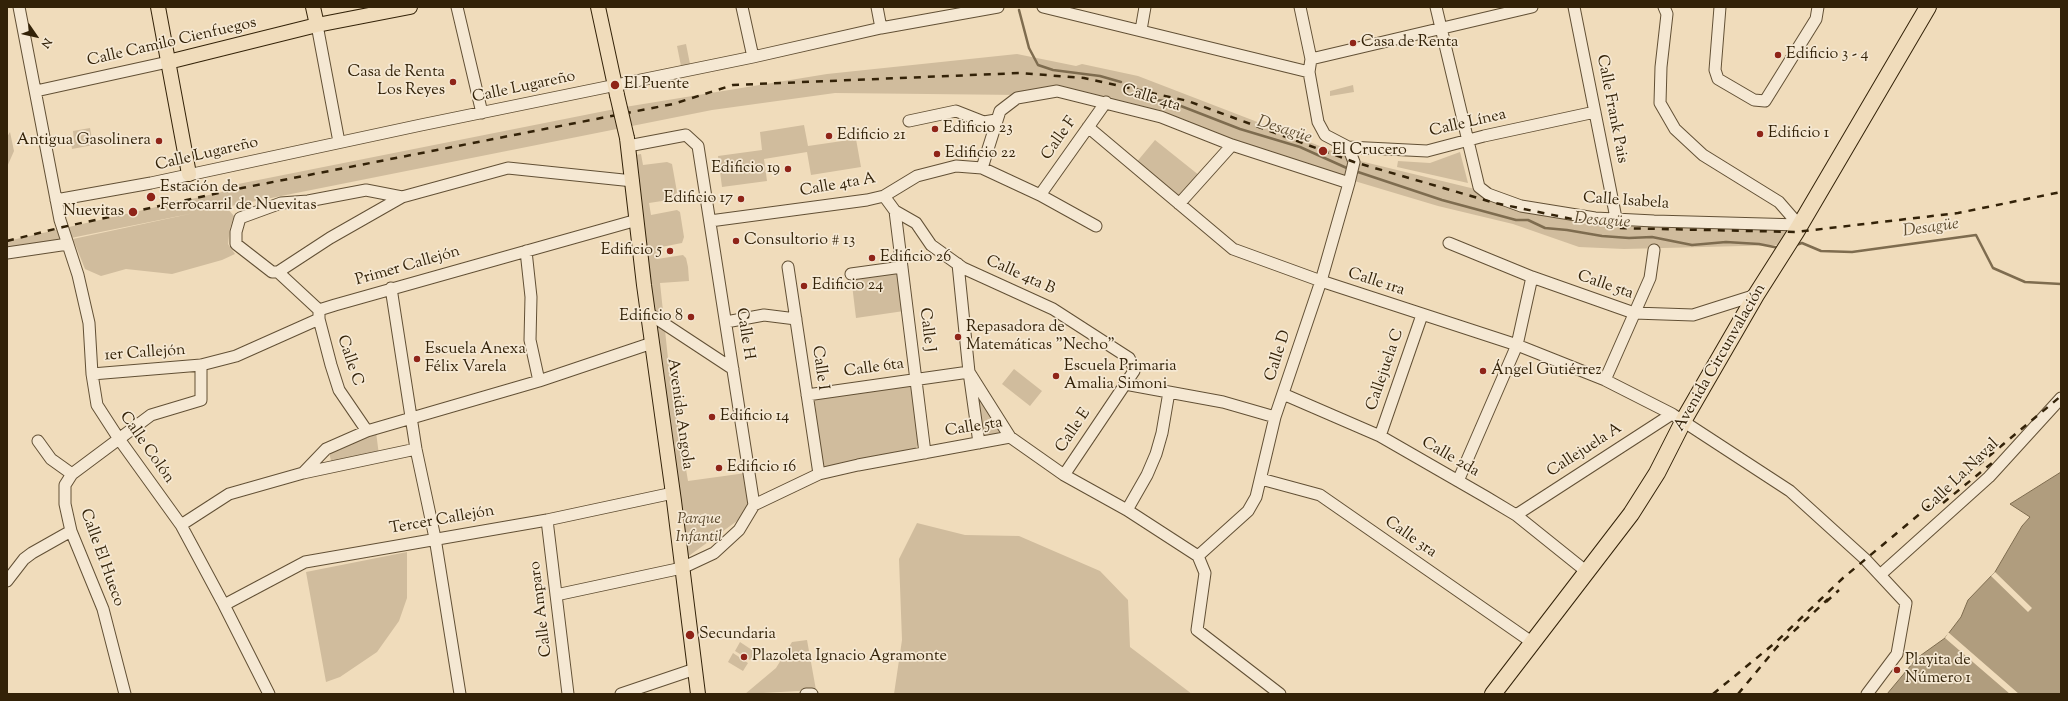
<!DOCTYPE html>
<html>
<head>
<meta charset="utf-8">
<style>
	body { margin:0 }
	#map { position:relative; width:2068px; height:701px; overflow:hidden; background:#f0dcbb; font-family:"Sorts Mill Goudy",serif }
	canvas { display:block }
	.frame { position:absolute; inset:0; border:8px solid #332208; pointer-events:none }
	.north { position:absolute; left:16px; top:16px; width:40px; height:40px; -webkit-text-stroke:3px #f5e8d3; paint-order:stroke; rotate:124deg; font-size:11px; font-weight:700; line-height:16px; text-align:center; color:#332208 }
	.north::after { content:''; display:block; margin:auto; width:14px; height:18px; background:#332208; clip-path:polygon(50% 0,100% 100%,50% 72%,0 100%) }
</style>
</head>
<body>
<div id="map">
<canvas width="2068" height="701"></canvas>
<div class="frame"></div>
<div class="north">N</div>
</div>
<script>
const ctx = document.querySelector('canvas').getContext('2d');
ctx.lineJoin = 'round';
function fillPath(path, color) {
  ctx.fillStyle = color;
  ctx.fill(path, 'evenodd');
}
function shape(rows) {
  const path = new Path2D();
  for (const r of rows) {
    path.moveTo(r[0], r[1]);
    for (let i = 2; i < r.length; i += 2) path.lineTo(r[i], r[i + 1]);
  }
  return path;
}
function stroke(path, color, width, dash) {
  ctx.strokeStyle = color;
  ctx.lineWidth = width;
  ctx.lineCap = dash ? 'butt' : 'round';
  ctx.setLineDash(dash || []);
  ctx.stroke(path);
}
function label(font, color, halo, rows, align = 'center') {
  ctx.font = font + ' "Sorts Mill Goudy",serif';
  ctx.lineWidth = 3.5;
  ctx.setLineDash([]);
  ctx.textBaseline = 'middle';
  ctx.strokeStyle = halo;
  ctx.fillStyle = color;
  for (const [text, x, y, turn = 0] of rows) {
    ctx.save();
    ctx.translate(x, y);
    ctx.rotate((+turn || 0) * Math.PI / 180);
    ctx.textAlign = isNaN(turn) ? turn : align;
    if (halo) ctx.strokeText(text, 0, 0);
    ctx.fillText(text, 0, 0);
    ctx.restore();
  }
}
fillPath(shape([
	[686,44,690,64,681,66,677,46],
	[1017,54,1076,66,1082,64,1138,76,1356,160,1475,189,1551,213,1795,227,1782,245,1624,249,1579,247,1513,224,1438,206,1231,144,1056,89,1020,95,835,93,712,110,226,207,234,216,230,228,228,244,235,254,222,260,172,274,126,269,101,276,85,269,73,239,194,213,7,251,7,238,12,240,222,192,223,187,625,107,827,74],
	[1353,85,1354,92,1330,96,1330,91],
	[804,125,808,146,856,139,861,167,811,175,807,152,764,159,767,181,722,187,718,156,762,150,760,132],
	[90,128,93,145,72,149,71,142,74,142,73,131],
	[10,132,14,151,7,167,7,137],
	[1155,140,1200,176,1178,201,1135,164],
	[1460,152,1468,183,1397,167,1398,161,1430,163],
	[641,154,643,165,667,162,672,164,677,192,675,199,649,203,651,215,677,210,680,212,684,237,682,243,656,248,657,259,683,255,686,258,688,267,689,281,660,283,669,368,688,481,746,473,750,504,737,521,686,558,635,155],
	[899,270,904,311,856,318,851,276],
	[1014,369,1042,391,1030,406,1002,384],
	[969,372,1010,437,979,443],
	[914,383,921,441,912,453,823,470,814,396],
	[376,432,379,455,332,465,329,452],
	[917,523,965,535,1019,536,1100,571,1128,600,1130,647,1192,694,894,694,902,640,899,559],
	[407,552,407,598,399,621,377,652,340,677,326,682,306,572],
	[807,640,816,690,745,694,776,668,792,642],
	[740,642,755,652,750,660,735,651],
	[733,653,748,663,743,671,728,662]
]), '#d0bc9d');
const water = shape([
	[2061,472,2061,694,1887,694,1917,658,1945,638,1961,617,1968,600,1995,572,2022,526,2030,517,2010,504,2061,472]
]);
fillPath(water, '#b09d7e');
stroke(water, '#7e6c4f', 1);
fillPath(shape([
	[1995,572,2032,608,2028,612,1991,576],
	[1948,633,1949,633,2019,694,2010,694,1945,638]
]), '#f0dcbb');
stroke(shape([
	[1019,10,1029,48,1038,65,1053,70,1100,76,1121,82],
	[1137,94,1154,100,1168,101,1240,129,1300,147,1349,169],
	[1355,171,1442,200,1516,220,1528,220,1545,228,1567,230,1602,236,1629,238,1652,237,1692,245,1726,242,1759,244,1779,248],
	[1796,245,1802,243,1821,251,1852,252,1976,235,1993,268,2025,282,2061,284]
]), '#7e6c4f', 2.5);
const minor = shape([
	[19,7,60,220,78,275,89,323,92,374,97,405,119,439,181,525,224,605,269,694],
	[457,7,482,113],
	[742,7,753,57],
	[877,7,881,28],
	[1043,7,1309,72],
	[1300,7,1311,59,1309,72,1318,122,1325,135,1348,147,1427,151,1484,136,1595,112],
	[1436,7,1479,187,1488,194,1521,206,1595,218,1654,221,1800,225],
	[1574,7,1616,218],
	[1664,7,1667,14,1661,67,1660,103,1675,129,1703,155,1779,202,1799,225],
	[1720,7,1715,70,1718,79,1754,100,1765,101,1816,19,1818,7],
	[317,25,339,142],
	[1141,30,1145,7],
	[1311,59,1532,7],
	[36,91,168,62],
	[909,121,956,111,984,122,996,120],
	[1088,127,1233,249,1321,281,1517,345,1605,380,1672,414,1790,491,1865,559,1906,603,1897,654,1867,694],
	[982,168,1000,111,1017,98,1057,91,1161,117,1232,145,1349,183],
	[1040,195,1106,102],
	[884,196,895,211,916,223,931,245,963,268,1053,309,1129,358,1134,368,1134,371,1064,475],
	[56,200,151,183,421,125,753,57,881,28,998,7],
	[1179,204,1232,145],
	[895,211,925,453],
	[710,221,867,200,884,196,917,176,956,166,982,168,1040,195,1096,226],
	[1449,243,1532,277,1634,313,1693,315,1756,295],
	[526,251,531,297,530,340,539,381],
	[7,253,68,244],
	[958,264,969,372,1010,437],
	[788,267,819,474],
	[278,272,272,272,236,244,236,232,240,218,281,203,308,201,366,190,402,197],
	[851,274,902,267],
	[391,288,416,449,435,538,460,694],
	[319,310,278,272,330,238,402,197,508,168,633,181],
	[648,313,733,369],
	[319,319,331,365,339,390,367,431],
	[726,322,764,315,796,319],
	[92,374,201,365,236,356,319,319,319,310,335,305,637,220],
	[1605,380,1650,278,1654,250],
	[1125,384,1223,402,1275,417],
	[1283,394,1380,436,1486,497,1516,515,1587,572],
	[807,395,969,372,979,443],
	[1380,436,1422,315],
	[38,441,51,459,72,474],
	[303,473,326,449,367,431,539,381,652,343],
	[1261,479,1320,495,1533,643],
	[1458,481,1517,345,1532,277],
	[754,505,819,474,858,465,1010,437,1064,475,1127,510,1198,556],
	[1127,510,1147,475,1156,454,1162,433,1169,392],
	[1516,515,1672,414],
	[547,520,568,694],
	[181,525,229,494,303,473,416,449],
	[1198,556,1248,511,1256,497,1275,417,1321,281,1349,183,1354,162,1348,147],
	[1198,556,1205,573,1197,630,1280,694],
	[1880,575,1989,477,2061,398],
	[7,581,24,559,32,553,71,531],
	[556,595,682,568,714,553,739,530,754,505,698,146,686,135,628,146],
	[224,605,305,562,547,520,673,493],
	[125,694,103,609,71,531,65,504,65,485,72,474,151,415,201,400,201,365],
	[621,694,695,669],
	[806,694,812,694]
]);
const major = shape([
	[158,7,189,174],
	[313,7,317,25],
	[598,7,617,95],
	[168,62,317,25,410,7],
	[627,138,644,285,674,501,698,694]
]);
const highway = shape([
	[1493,694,1631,514,1657,473,1686,416,1756,295,1796,232,1928,7]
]);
stroke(minor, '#625035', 13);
stroke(major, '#332208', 16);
stroke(highway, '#332208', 18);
stroke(minor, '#f5e8d3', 11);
stroke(major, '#f0dcbb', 14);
stroke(highway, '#f0dcbb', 16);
stroke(shape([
	[7,241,63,227,242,188,673,104,733,85,1020,73,1084,78,1188,101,1354,162,1495,203,1616,228,1796,232,1958,213,2061,192],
	[1943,503,1992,463],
	[1826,602,1839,590],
	[1713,694,1776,642,1843,578,2061,396],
	[1738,694,1777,647,1828,599]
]), '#332208', 2.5, [7, 7]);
const majorBridge = shape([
	[617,95,627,138]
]);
stroke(majorBridge, '#332208', 16, []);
stroke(majorBridge, '#f0dcbb', 14);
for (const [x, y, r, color] of [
	[1353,43,4,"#8f2418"],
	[1778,55,4,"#8f2418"],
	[453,82,4,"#8f2418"],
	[615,85,5,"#8f2418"],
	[935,129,4,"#8f2418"],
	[1760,134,4,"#8f2418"],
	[829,136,4,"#8f2418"],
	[159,141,4,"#8f2418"],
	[1323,151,5,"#8f2418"],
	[937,154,4,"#8f2418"],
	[788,169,4,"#8f2418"],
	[151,197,5,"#8f2418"],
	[741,199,4,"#8f2418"],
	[133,212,5,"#8f2418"],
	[736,241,4,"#8f2418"],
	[670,251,4,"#8f2418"],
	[872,258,4,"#8f2418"],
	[804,286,4,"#8f2418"],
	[691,317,4,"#8f2418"],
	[958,337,4,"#8f2418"],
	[417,359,4,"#8f2418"],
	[1483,371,4,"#8f2418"],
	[1056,376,4,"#8f2418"],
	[712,417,4,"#8f2418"],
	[719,468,4,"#8f2418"],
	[690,635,5,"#8f2418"],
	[744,657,4,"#8f2418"],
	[1897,670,4,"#8f2418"]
]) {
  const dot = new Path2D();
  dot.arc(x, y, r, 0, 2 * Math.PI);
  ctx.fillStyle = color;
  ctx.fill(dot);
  stroke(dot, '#f5e8d3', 1.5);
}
label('16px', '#332208', '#f5e8d3', [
	["Calle Camilo Cienfuegos",172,43,-13],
	["Calle Lugareño",524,88,-12],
	["Calle 4ta",1151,99,17],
	["Calle Frank Pais",1611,109,79],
	["Calle Línea",1468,124,-13],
	["Calle F",1060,139,-55],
	["Calle Lugareño",207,155,-13],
	["Calle 4ta A",838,186,-10],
	["Calle Isabela",1626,202,4],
	["Primer Callejón",408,267,-16],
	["Calle 4ta B",1020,276,24],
	["Calle 1ra",1376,283,18],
	["Calle 5ta",1605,286,19],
	["Calle J",926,330,83],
	["Calle H",744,334,81],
	["1er Callejón",145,354,-4],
	["Calle D",1279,356,-72],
	["Avenida Circunvalación",1721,358,-60],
	["Calle C",349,361,71],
	["Calle I",819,368,82],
	["Calle 6ta",874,369,-8],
	["Callejuela C",1386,370,-71],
	["Avenida Angola",679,414,82],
	["Calle 5ta",974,428,-9],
	["Calle E",1074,431,-56],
	["Calle Colón",146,448,55],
	["Callejuela A",1585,451,-33],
	["Calle 2da",1450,458,30],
	["Calle La Naval",1961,477,-44],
	["Tercer Callejón",442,521,-10],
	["Calle 3ra",1410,538,35],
	["Calle El Hueco",101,558,70],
	["Calle Amparo",542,609,-97]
]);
label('16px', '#332208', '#f5e8d3', [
	["Casa de Renta",1361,43],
	["Edificio 3 - 4",1786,55],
	["Casa de Renta",445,73,"right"],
	["Los Reyes",445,91,"right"],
	["El Puente",624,85],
	["Edificio 23",943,129],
	["Edificio 1",1768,134],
	["Edificio 21",837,136],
	["Antigua Gasolinera",151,141,"right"],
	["El Crucero",1332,151],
	["Edificio 22",945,154],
	["Edificio 19",780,169,"right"],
	["Estación de",160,188],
	["Ferrocarril de Nuevitas",160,206],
	["Edificio 17",733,199,"right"],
	["Nuevitas",124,212,"right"],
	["Consultorio # 13",744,241],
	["Edificio 5",662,251,"right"],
	["Edificio 26",880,258],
	["Edificio 24",812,286],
	["Edificio 8",683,317,"right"],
	["Repasadora de",966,328],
	["Matemáticas \"Necho\"",966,346],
	["Escuela Anexa",425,350],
	["Félix Varela",425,368],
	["Escuela Primaria",1064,367],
	["Amalia Simoni",1064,385],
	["Ángel Gutiérrez",1491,371],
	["Edificio 14",720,417],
	["Edificio 16",727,468],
	["Secundaria",699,635],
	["Plazoleta Ignacio Agramonte",752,657],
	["Playita de",1905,661],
	["Número 1",1905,679]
], 'left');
label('italic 16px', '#5a482d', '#f5e8d3', [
	["Parque",699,520],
	["Infantil",699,538]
]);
label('italic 17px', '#5f4d31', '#f5e8d3', [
	["Desagüe",1284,131,18],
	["Desagüe",1602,222,4],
	["Desagüe",1931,229,-8]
]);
</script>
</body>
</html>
